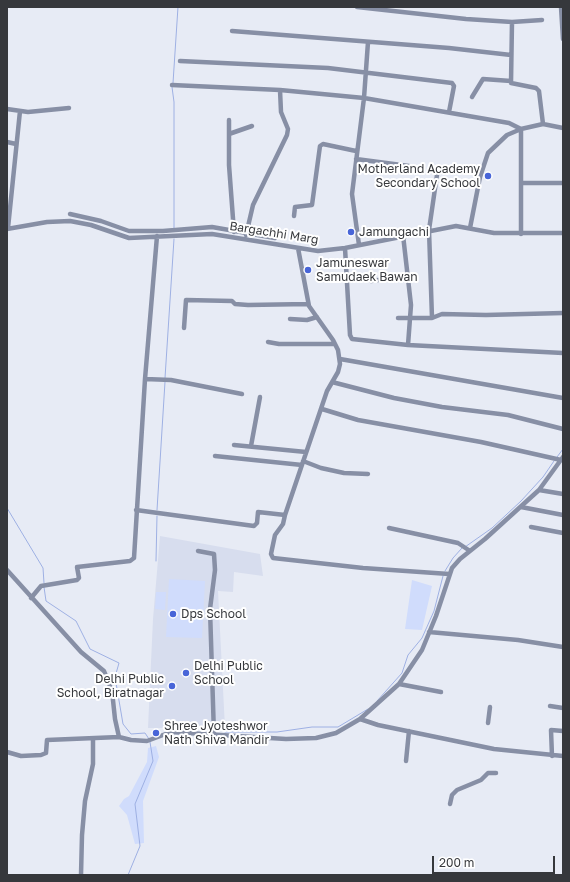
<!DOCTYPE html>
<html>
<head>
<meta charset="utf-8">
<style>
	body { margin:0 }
	#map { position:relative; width:570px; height:882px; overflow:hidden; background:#e7ebf5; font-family:"Golos Text",sans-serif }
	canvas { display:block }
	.frame { position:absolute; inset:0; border:8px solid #36383c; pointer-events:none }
	.scale { position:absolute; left:432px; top:856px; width:123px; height:18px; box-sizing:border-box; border:2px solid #36383c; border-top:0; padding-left:5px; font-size:12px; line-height:14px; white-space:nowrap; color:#36383c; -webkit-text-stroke:3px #fff; paint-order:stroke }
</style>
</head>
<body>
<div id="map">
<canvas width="570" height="882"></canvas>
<div class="frame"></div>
<div class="scale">200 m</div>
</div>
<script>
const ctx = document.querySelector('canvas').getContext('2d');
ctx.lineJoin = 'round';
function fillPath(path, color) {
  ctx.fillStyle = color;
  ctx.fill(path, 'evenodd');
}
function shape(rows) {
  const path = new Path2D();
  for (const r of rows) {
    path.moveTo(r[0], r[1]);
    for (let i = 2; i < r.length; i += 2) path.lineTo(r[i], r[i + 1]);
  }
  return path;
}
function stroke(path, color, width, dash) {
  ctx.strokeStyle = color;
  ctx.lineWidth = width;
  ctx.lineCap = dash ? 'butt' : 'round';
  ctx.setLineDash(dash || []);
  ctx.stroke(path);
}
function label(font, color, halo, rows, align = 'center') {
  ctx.font = font + ' "Golos Text",sans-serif';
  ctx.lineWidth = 4;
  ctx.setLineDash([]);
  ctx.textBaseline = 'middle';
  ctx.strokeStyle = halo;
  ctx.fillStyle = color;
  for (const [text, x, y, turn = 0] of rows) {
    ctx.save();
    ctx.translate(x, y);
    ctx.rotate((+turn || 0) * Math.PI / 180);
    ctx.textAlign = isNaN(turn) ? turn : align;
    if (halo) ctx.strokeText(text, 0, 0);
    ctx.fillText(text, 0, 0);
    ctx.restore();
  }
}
fillPath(shape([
	[160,536,260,554,263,576,234,572,233,592,218,591,225,728,148,728,153,619]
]), '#d7ddee');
fillPath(shape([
	[169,579,205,581,202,638,166,637],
	[412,580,432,586,422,630,405,629],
	[156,592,166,592,165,610,155,609],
	[156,746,159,757,143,801,144,843,135,844,127,815,119,806,124,799,129,796,147,762,148,748]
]), '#d0dcfc');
stroke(shape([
	[173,83,178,7],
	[172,87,174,102,174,228],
	[165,378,174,239],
	[557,457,563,449],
	[7,508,43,568,44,583],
	[157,510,165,382],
	[465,547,492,528,521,501,543,477,554,461],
	[156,561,157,516],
	[445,571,453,558,462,548],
	[44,587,46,601,76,621,90,649,119,663,115,677,123,724,131,734,145,733,149,739],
	[377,701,402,673,408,655,422,638,434,611,443,576],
	[225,732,277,732,312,727,338,727,368,709],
	[128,875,140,846,135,804,153,761,150,742]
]), '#9eb0e3', 1);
stroke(shape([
	[357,7,466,19,512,22,542,20],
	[561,7,563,39],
	[512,22,511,83,536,88,539,91,543,124],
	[232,31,449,48,511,55],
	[180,61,328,68,452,83,454,86,449,112],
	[172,85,280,90,364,98,509,123,521,129,521,234],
	[472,97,483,79,511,81],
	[7,109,28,112,69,108],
	[229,120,229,165,234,232],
	[229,134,252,126],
	[7,142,16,144],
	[356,159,409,166],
	[522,183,563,183],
	[70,214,101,221,129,231,163,231,212,227,275,238],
	[294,216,295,207,312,205,320,146,323,144,356,151],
	[8,228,20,111],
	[470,228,480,177,488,153,507,135,521,129,543,124,563,128],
	[7,229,47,222,70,221,91,225,129,238,212,234,318,251,345,248,456,226,494,233,563,233],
	[246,235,253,205,287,135,288,129,281,112,280,90],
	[403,235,411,305,408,345,563,353],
	[359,245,352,194,364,98,368,42],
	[345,248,350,335,352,339,408,345],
	[371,281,408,276],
	[398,318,432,318,442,314,486,315,563,313],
	[432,318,429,230,438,168],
	[290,319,307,320,317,317],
	[184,328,186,300,232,301,235,304,248,305,308,304],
	[268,342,279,344,335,344],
	[340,359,563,398],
	[145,379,171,380,242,394],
	[332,382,394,398,442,407,508,415,563,429],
	[322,409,358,420,481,442,561,460],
	[234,445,306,452],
	[251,446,260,397],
	[215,456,302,465],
	[303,461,321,468,344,473,368,474],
	[539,490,563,494],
	[521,507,563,515],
	[136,510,254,526,257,523,258,512,285,515,327,391,338,372,340,364,338,350,333,340,309,306,298,248],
	[285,515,283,524,275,535,271,554,273,558,363,568,449,574],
	[531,527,563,533],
	[389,528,458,543,470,551],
	[198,551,214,554,215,570,210,609,214,735],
	[7,570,81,652,104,671,112,691,115,719,119,737],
	[31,598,41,586,77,580,79,578,77,567,130,561,134,558,145,379,157,236],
	[429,632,518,640,563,647],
	[399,684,441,692],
	[550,706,563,708],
	[360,719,378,725,494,749,563,756],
	[488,723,490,707],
	[7,752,21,756,41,755,46,753,47,740,119,737,131,740,147,741,171,732,286,739,316,738,336,733,360,719,399,684,422,650,436,616,452,568,460,559,485,539,539,490,563,457],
	[552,756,551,730,563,731],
	[406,761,409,731],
	[450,804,452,795,457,790,481,780,488,773,496,773],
	[81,875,82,835,85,801,93,764,93,739]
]), '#878fa5', 4.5);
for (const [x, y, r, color] of [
	[488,176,4,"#4865d8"],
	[351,232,4,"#4865d8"],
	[308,270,4,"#4865d8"],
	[173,614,4,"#4865d8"],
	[186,673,4,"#4865d8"],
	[172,686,4,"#4865d8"],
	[156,733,4,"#4865d8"]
]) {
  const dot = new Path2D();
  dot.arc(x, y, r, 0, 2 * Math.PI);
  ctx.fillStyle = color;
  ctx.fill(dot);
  stroke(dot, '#fff', 1.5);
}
label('12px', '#36383c', '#fff', [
	["Motherland Academy",480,169,"right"],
	["Secondary School",480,183,"right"],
	["Jamungachi",359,232],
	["Jamuneswar",316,263],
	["Samudaek Bawan",316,277],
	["Dps School",181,614],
	["Delhi Public",194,666],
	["School",194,680],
	["Delhi Public",164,679,"right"],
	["School, Biratnagar",164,693,"right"],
	["Shree Jyoteshwor",164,726],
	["Nath Shiva Mandir",164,740]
], 'left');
label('12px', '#36383c', '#fff', [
	["Bargachhi Marg",274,233,9]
]);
</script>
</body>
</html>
